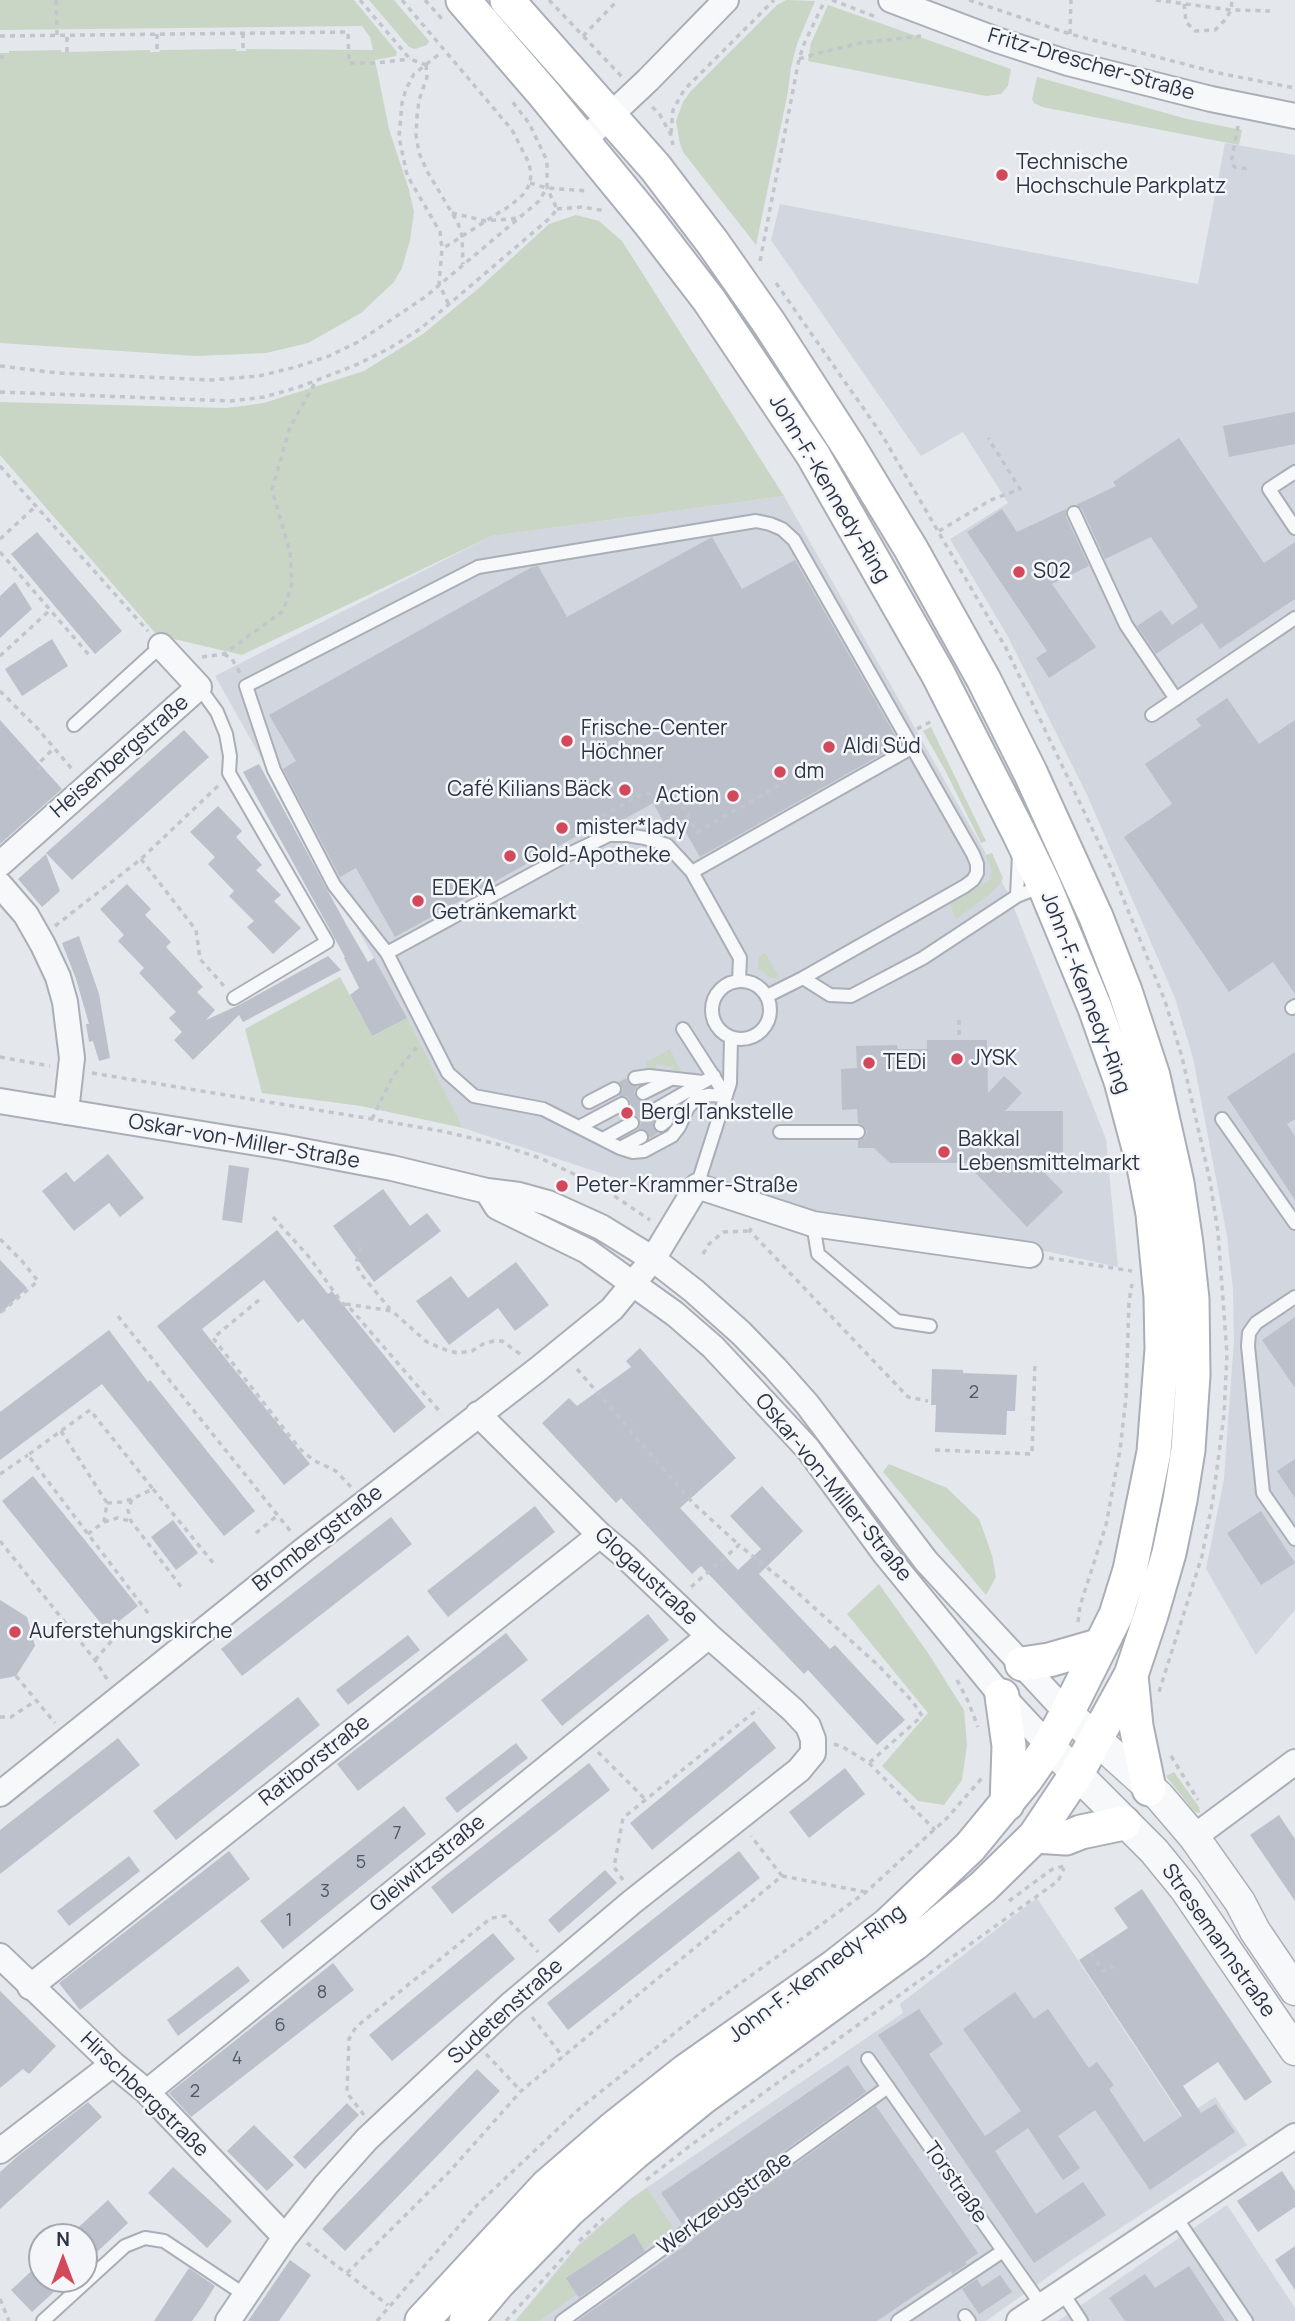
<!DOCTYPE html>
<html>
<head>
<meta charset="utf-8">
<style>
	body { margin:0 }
	#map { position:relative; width:1295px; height:2321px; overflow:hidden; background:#e4e7ec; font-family:Manrope,sans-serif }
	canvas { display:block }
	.north { position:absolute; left:28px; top:2223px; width:70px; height:70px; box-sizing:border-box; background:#f4f6f9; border:2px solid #a4a8b1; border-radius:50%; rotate:0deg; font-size:19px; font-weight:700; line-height:28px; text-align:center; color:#2b3445 }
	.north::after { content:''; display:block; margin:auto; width:24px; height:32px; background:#d1495b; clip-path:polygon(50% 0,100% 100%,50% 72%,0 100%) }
</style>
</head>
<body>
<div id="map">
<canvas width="1295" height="2321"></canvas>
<div class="north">N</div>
</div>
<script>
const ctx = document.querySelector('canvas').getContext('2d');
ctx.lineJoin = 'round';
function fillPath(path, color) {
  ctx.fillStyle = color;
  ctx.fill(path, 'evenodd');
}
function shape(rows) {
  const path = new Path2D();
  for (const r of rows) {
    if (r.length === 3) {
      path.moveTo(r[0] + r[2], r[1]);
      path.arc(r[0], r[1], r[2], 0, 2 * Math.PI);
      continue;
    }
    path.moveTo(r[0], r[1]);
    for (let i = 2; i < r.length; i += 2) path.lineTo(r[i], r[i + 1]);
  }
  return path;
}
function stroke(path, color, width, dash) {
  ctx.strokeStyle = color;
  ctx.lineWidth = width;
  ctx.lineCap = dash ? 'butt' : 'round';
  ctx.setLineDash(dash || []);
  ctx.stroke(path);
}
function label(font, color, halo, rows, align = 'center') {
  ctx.font = font + ' Manrope,sans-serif';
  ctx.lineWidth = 5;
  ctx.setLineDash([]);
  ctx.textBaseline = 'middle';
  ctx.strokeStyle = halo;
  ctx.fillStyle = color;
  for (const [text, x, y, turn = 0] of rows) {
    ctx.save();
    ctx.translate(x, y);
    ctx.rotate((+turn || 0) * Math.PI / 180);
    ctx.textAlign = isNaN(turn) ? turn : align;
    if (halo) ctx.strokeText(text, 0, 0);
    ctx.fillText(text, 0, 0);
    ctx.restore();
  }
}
fillPath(shape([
	[1225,143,1295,155,1295,1610,1256,1655,1206,1569,1224,1479,1234,1340,1233,1290,1227,1236,1193,1058,1175,998,1088,797,1007,635,950,539,1008,503,963,432,921,456,771,240,780,204,1198,284],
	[784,496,1008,893,1106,1139,1118,1267,1045,1251,929,1242,696,1184,662,1193,463,1128,374,958,215,676,492,536],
	[1037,1898,1182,2118,1215,2097,1247,2145,1070,2261,986,2321,515,2321,578,2245,630,2199,903,2013,900,2004],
	[1227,2205,1295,2308,1295,2321,1058,2321]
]), '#d2d6de');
fillPath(shape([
	[0,0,354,0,397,52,396,56,375,60,389,129,409,190,414,212,410,240,402,268,394,282,361,313,308,343,266,353,196,356,0,343,0,53,9,53,9,51,61,50,61,52,67,52,150,50,150,52,159,52,160,50,236,49,236,51,246,51,246,49,373,50,370,37,362,26,0,30],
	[369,0,394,0,429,41,427,45,415,49,409,47],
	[786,0,815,1,797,44,791,68,787,97,756,245,683,152,680,144,676,121,683,102,690,92,777,5],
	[828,5,1011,69,1008,86,1001,94,986,96,808,61,811,43],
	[1037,77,1187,119,1242,130,1239,145,1042,107,1034,103,1032,99],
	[576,215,599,221,622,241,784,496,492,536,242,655,157,635,0,455,0,402,227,408,264,403,364,371,423,334,479,288,549,224],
	[931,727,986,841,981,843,946,772,923,731],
	[992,853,1003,878,1000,884,990,894,956,919,950,904,990,880,992,871,986,855],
	[765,953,779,977,778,978,771,978,758,968,759,956],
	[340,977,372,1036,407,1018,463,1128,361,1106,262,1093,245,1029],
	[670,1049,682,1074,672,1073,673,1067,656,1064,655,1070,646,1068,647,1062],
	[889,1464,947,1488,979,1519,992,1555,996,1577,986,1595,883,1472],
	[879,1584,928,1653,964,1710,967,1745,962,1780,944,1805,918,1801,882,1766,928,1713,847,1614],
	[1174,1772,1199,1807,1200,1812,1197,1813,1192,1809,1166,1776],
	[647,2188,673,2228,644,2249,634,2234,566,2278,577,2294,539,2321,516,2321,578,2247,630,2200]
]), '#c9d6c5');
fillPath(shape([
	[1295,412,1295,444,1229,457,1223,426],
	[1179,438,1264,563,1295,542,1295,599,1220,649,1202,623,1156,654,1137,626,1161,610,1172,625,1198,607,1151,537,1105,559,1082,509,1076,505,1116,486,1113,482],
	[1002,509,1017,532,1066,509,1066,517,1089,566,1052,584,1096,647,1049,678,1036,658,1047,651,967,532],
	[37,532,122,631,95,654,11,554],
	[712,537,742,589,795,560,900,744,700,857,678,819,666,826,653,803,621,821,593,827,395,937,356,868,340,877,283,769,296,761,269,715,532,567,538,566,567,617],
	[15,582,32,609,0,638,0,596],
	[52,639,68,666,22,696,5,669],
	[1227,698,1259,744,1295,720,1295,994,1273,962,1229,992,1124,837,1172,804,1145,764,1201,726,1196,719],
	[0,720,62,789,0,844],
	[184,730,209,757,72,880,46,853],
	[259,764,347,926,368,962,374,958,407,1018,372,1036,350,995,359,988,344,958,345,957,243,772],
	[218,806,242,831,236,837,262,865,256,870,281,895,274,901,301,928,273,954,247,927,254,921,229,896,234,891,208,864,215,857,190,832],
	[46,854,60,891,42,907,18,879],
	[127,884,151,909,145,915,171,942,166,947,203,987,197,992,215,1010,206,1020,239,1005,328,956,341,970,243,1022,239,1015,193,1060,174,1040,182,1032,169,1018,176,1012,139,973,144,968,118,941,124,935,100,909],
	[79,936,99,994,110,1058,99,1061,93,1041,89,1042,86,1024,89,1024,76,979,62,943],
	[927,1040,987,1040,988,1093,1004,1076,1022,1093,1005,1111,1063,1111,1063,1169,1041,1169,1063,1192,1027,1227,966,1163,890,1163,874,1148,858,1148,858,1141,865,1137,867,1131,863,1125,858,1123,857,1109,842,1110,841,1069,857,1068,856,1046,897,1045,898,1049,927,1049],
	[1295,1052,1295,1119,1287,1124,1295,1136,1295,1200,1227,1097],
	[626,1078,629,1084,637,1086,634,1092,636,1097,642,1102,647,1101,649,1103,645,1107,645,1115,649,1119,654,1119,653,1127,658,1133,650,1138,646,1130,638,1129,641,1124,639,1118,633,1114,628,1115,626,1112,631,1105,629,1099,626,1096,619,1096,623,1089,619,1082],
	[108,1154,144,1198,120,1217,109,1203,74,1231,42,1191,66,1172,74,1182],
	[229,1165,249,1168,242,1223,222,1220],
	[383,1189,410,1226,427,1213,441,1231,374,1282,333,1226],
	[277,1230,328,1294,332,1291,426,1407,394,1433,303,1319,298,1323,264,1280,202,1329,310,1464,284,1485,157,1326],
	[0,1260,27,1288,0,1314],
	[516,1262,549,1305,515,1331,498,1308,449,1345,416,1301,451,1276,468,1298],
	[1295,1317,1295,1388,1262,1340],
	[109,1330,148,1382,150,1380,255,1511,224,1536,102,1384,0,1460,0,1412],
	[640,1348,736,1458,680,1508,738,1570,761,1549,730,1516,762,1486,803,1531,759,1574,830,1649,835,1645,905,1720,877,1745,808,1670,804,1674,701,1566,692,1574,621,1498,616,1503,542,1423,569,1398,577,1406,631,1367,626,1361],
	[932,1369,963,1370,963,1373,1017,1375,1015,1411,1007,1411,1006,1435,935,1432,936,1405,931,1405],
	[1295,1459,1295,1498,1277,1471],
	[33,1476,138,1606,107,1631,2,1501],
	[535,1506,555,1532,448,1617,427,1591],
	[1261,1511,1295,1563,1261,1585,1227,1533],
	[391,1517,412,1544,242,1676,221,1649],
	[173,1520,198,1553,176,1570,151,1537],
	[0,1600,27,1617,35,1646,16,1676,0,1679],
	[648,1614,669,1640,562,1726,541,1700],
	[506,1633,528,1660,358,1791,337,1764],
	[408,1635,420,1650,348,1705,336,1690],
	[298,1697,320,1725,176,1840,153,1811],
	[754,1721,776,1748,652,1850,630,1823],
	[118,1738,140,1765,0,1874,0,1830],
	[516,1743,528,1758,457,1813,445,1798],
	[589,1763,610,1790,452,1914,431,1887],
	[845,1768,865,1794,809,1838,789,1812],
	[404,1806,426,1834,283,1949,260,1921],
	[1279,1815,1295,1839,1295,1901,1250,1835],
	[229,1851,250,1879,80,2010,59,1983],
	[739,1851,760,1878,568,2030,547,2003],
	[129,1856,140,1871,69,1926,57,1911],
	[605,1870,617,1883,559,1933,548,1920],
	[1142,1889,1272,2082,1245,2101,1218,2062,1183,2086,1201,2113,1216,2104,1235,2132,1150,2190,1095,2110,1058,2136,1080,2168,1063,2180,1028,2128,995,2151,1036,2214,1083,2182,1106,2215,1034,2263,878,2035,919,2009,943,2044,929,2054,985,2136,1021,2111,963,2029,1015,1992,1034,2019,1048,2009,1089,2068,1097,2062,1114,2085,1109,2089,1144,2142,1182,2116,1079,1960,1128,1928,1114,1908],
	[493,1933,515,1959,392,2061,369,2035],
	[333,1963,354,1990,191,2117,169,2093],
	[238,1966,250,1981,178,2036,167,2020],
	[0,1991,56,2046,29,2074,23,2069,0,2088],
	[848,2065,866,2092,682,2224,661,2193],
	[477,2069,500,2091,345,2251,322,2229],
	[88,2102,102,2117,0,2209,0,2172,19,2155],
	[347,2103,359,2115,305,2169,293,2157],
	[876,2106,978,2253,965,2262,967,2264,952,2274,951,2271,877,2321,577,2321,693,2240,692,2239],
	[254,2125,294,2165,267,2191,227,2151],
	[173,2167,232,2221,207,2248,148,2193],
	[1282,2171,1295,2191,1295,2207,1258,2232,1237,2201],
	[108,2200,128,2223,84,2264,84,2237,68,2237],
	[634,2233,645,2251,579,2298,566,2278],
	[1295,2246,1295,2290,1275,2260],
	[290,2260,311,2275,279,2321,248,2321],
	[42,2261,42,2279,68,2279,32,2312,11,2290],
	[1189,2266,1225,2321,1125,2321,1109,2298,1145,2274,1155,2288],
	[189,2268,215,2286,202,2307,192,2321,154,2321],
	[1000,2275,1012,2292,979,2314,962,2289,977,2279,982,2287]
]), '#bbc0ca');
const service = shape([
	[1295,472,1269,489,1295,528],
	[1074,513,1126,625,1176,699],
	[199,687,217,712,226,734,230,756,229,773,327,942,234,998],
	[1152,715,1295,618],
	[74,725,161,646],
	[692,872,913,747],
	[1017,896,1019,854],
	[387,953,334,885,274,770,246,686,478,567,756,521,770,524,782,529,794,540,973,854,977,864,977,873,973,880,965,886,803,978],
	[741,1010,29],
	[767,996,803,978,830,995,851,996,923,958,1017,896,1042,886],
	[1292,1008,1295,1006],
	[683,1029,726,1096],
	[635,1078,649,1076,703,1082],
	[643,1093,671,1079],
	[726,1096,709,1095,699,1097,688,1107,679,1127,672,1136,644,1151,633,1152,620,1148,543,1109,474,1096,448,1073,387,953,563,857,609,835,627,835,645,838,667,845,692,872,740,958,739,981],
	[589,1102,614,1089],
	[653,1111,714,1076],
	[1222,1119,1295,1223],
	[661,1125,666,1121,670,1101],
	[579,1127,622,1104],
	[780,1132,858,1132],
	[603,1139,632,1123],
	[620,1148,641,1137],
	[697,1186,730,1083,731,1038],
	[813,1224,818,1254,897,1321,930,1326],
	[1295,1297,1256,1323,1249,1333,1248,1346,1263,1493,1295,1539],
	[868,2059,1042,2306],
	[1175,2216,1246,2321],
	[1062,2292,1081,2321],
	[965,2316,969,2321],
	[43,2321,125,2246,145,2238,164,2241,245,2295],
	[562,2321,888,2087],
	[898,2321,1003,2251]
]);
const minor = shape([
	[891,0,997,40,1068,63,1211,99,1295,116],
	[583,141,648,80,726,0],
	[0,864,199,687,161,646],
	[0,885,26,915,43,945,58,977,65,1002,72,1058,66,1112],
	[0,1101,282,1147,392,1168,487,1191,519,1195,548,1203,601,1227,653,1259,694,1291,741,1333,775,1368,807,1404,926,1561,1067,1713],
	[487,1191,497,1207,587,1251,675,1314,713,1347,808,1449,885,1554,994,1687,1049,1746],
	[0,1794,305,1549,537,1370,612,1309,653,1259,697,1186,813,1224,1030,1255],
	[1194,1837,1295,1762],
	[0,1956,113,2064,147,2092,285,2237],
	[30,1987,600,1535],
	[147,2092,709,1636],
	[0,2151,113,2064],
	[228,2321,285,2237,326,2185,367,2139,509,2006,632,1902,799,1770,813,1753,813,1739,808,1726,793,1710,709,1636,625,1556,600,1535,478,1414],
	[1019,2321,1295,2136]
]);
const tertiary = shape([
	[1067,1713,1159,1796,1194,1837,1240,1902,1255,1931,1295,1990],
	[1049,1746,1154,1851,1185,1889,1295,2050]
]);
const secondary = shape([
	[1022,1664,1049,1660,1101,1645],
	[1131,1675,1136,1726,1149,1789],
	[1002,1696,1009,1746,1007,1804],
	[1035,1836,1066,1838,1081,1832,1124,1823],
	[422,2321,547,2186,614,2128,686,2071,834,1967,889,1924,970,1847,1026,1779,1049,1746,1067,1713,1116,1615,1130,1570,1154,1452,1162,1349,1161,1297,1153,1214,1144,1167,1121,1081,1095,1008,1044,885,1019,833,938,674,813,455,709,300,649,222,544,94,463,0],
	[466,2321,498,2283,569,2210,634,2153,702,2098,914,1944,983,1887,1035,1836,1077,1773,1131,1675,1151,1615,1169,1553,1180,1500,1188,1450,1193,1375,1192,1299,1186,1244,1177,1183,1153,1076,1125,991,1096,917,1030,772,984,680,911,549,849,447,769,323,713,243,655,167,507,0]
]);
stroke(service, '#a9aeb7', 16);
stroke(minor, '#a9aeb7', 28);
stroke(tertiary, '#a9aeb7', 33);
stroke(secondary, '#a9aeb7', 37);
stroke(shape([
	[56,0,57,35],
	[360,0,410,59,426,65],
	[402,0,512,130,529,163,531,174,530,183,525,193,511,205,442,249],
	[425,0,442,19],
	[549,0,622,77],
	[832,0,876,17],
	[969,0,1070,34,1218,73,1295,88],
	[1156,0,1231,10,1270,11],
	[1184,4,1186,22,1195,31,1215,30,1226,19,1231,10,1232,0],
	[243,33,243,51],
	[157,34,157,52],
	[1070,34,1071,0],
	[0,36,348,32,349,63,376,63,410,59],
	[583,36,618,0],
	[67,52,67,35],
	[438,55,414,74,406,89,402,103,399,137,407,175,440,232,442,249,439,284,449,305],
	[0,57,4,57],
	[799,59,818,53,861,43,921,36],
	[426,65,427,77,419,100,417,117,416,135,419,153,427,171,458,223,462,236,463,264],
	[652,107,659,113,671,135,673,145],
	[1238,126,1231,163,1235,167,1250,169],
	[671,133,673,110,684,90,774,0],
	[530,183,547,188,588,191],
	[557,209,582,207,606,211],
	[452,213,486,221,519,218],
	[760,261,799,59,804,44,825,0],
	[776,283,882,435,1006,648,1110,866,1165,1001,1182,1057,1210,1181,1218,1232,1227,1354,1224,1415,1213,1499,1202,1556,1159,1692],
	[0,366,58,373,211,380,259,376,296,367,329,356,358,342,425,297,538,202,547,188,547,161,529,123,511,100],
	[0,392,231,401,264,397,299,387,356,365,390,348,420,329,551,217,557,209,547,188],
	[0,466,148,631],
	[939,531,991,500,1020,489,988,438],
	[0,539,36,506],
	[0,552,90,656],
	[224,654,232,659,240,673],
	[0,656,50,610],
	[202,657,224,654,283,611,292,584,290,552,272,490,290,427,316,381],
	[0,691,38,729,72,769],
	[917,729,932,721],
	[38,771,40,762,54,748],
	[576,831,644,793,679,800,697,832,785,782],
	[141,859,196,930,200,959,224,986],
	[55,926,141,859,219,785],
	[959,1020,959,1040],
	[0,1057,50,1066],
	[92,1073,372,1119,441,1131,497,1144,540,1158,601,1187,650,1220],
	[372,1119,393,1076,417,1047],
	[273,1217,310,1258,342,1303,349,1307,442,1414],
	[751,1228,750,1231,908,1397,928,1401],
	[0,1239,22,1261,38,1281,0,1313],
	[360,1247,356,1264,361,1274,390,1309],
	[703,1254,709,1244,723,1232,750,1231],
	[1049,1258,1132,1271],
	[259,1300,213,1338,299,1448,313,1460,336,1471,351,1487],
	[346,1304,392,1311,427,1342,446,1350,458,1353,472,1351,483,1344,494,1341,502,1341,520,1354],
	[118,1316,292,1533],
	[577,1369,692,1502,739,1545],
	[61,1431,107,1503,104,1522,88,1534],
	[935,1450,1032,1454,1035,1361],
	[0,1474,28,1455],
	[153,1489,214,1564],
	[107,1503,122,1502,132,1499],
	[104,1522,117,1518,131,1521],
	[256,1533,278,1515],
	[0,1541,95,1660,107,1679],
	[691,1587,739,1545,790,1586,879,1666,913,1702,922,1716,869,1763],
	[148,1613,28,1455,90,1410,153,1489,132,1499,128,1510,131,1521,182,1588],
	[1078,1622,1080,1606,1106,1525,1120,1450,1126,1398,1129,1301,1132,1284],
	[95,1660,116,1636],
	[16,1676,55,1723],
	[957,1680,968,1701,978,1727],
	[0,1717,11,1717,37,1700],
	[834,1744,843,1747,869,1763,935,1830],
	[598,1752,646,1800],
	[1171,1756,1198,1800],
	[782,1876,866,1892],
	[623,1880,614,1867,623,1818,759,1708],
	[1009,1901,1051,1870,1067,1865],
	[1091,1953,1103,1971,1115,1966],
	[532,2017,563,2057],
	[486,2054,521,2091],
	[364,2115,347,2093,349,2039,356,2027,491,1918,505,1916,538,1952],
	[646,2180,691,2145,1058,1881,1064,1868],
	[579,2241,604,2218],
	[307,2243,388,2305],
	[347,2273,450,2171,521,2091,782,1876,751,1836],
	[0,2299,9,2321],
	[377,2321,478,2204,579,2109,705,2009,866,1892,947,1818,982,1778],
	[506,2321,571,2249]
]), '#c2c5cb', 3.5, [5, 5]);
stroke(service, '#f7f8fa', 12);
stroke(minor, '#f7f8fa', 24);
stroke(tertiary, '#f7f8fa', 30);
stroke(secondary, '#fff', 33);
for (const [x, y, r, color] of [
	[1002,175,7,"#d1495b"],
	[1019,572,7,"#d1495b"],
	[567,741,7,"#d1495b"],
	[829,747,7,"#d1495b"],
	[780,772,7,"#d1495b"],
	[625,790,7,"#d1495b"],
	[733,796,7,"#d1495b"],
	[562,828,7,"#d1495b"],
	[510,856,7,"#d1495b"],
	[418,901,7,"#d1495b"],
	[957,1059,7,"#d1495b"],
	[869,1063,7,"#d1495b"],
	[627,1113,7,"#d1495b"],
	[944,1152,7,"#d1495b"],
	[562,1186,7,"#d1495b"],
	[15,1632,7,"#d1495b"]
]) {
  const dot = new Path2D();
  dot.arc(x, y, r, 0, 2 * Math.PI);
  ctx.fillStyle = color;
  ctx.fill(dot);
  stroke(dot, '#f4f6f9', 2.5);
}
label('18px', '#4f5766', null, [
	["2",974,1393],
	["7",397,1834],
	["5",361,1863],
	["3",325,1892],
	["1",289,1921],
	["8",322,1993],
	["6",280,2026],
	["4",237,2059],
	["2",195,2092]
]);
label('21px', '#2b3445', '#f4f6f9', [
	["Fritz-Drescher-Straße",1091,65,16],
	["John-F.-Kennedy-Ring",829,489,59],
	["Heisenbergstraße",120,757,-41],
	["John-F.-Kennedy-Ring",1085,993,69],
	["Oskar-von-Miller-Straße",244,1142,10],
	["Oskar-von-Miller-Straße",833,1488,51],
	["Brombergstraße",318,1539,-38],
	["Glogaustraße",646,1577,43],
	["Ratiborstraße",315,1761,-38],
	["Gleiwitzstraße",428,1864,-39],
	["Stresemannstraße",1218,1941,55],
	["John-F.-Kennedy-Ring",817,1974,-37],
	["Sudetenstraße",506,2012,-42],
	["Hirschbergstraße",144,2095,44],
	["Torstraße",955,2183,55],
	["Werkzeugstraße",725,2204,-36]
]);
label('21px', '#2b3445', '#f4f6f9', [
	["Technische",1016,163],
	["Hochschule Parkplatz",1016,187],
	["S02",1033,572],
	["Frische-Center",581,729],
	["Höchner",581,753],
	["Aldi Süd",843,747],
	["dm",794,772],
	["Café Kilians Bäck",611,790,"right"],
	["Action",719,796,"right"],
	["mister*lady",576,828],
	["Gold-Apotheke",524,856],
	["EDEKA",432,889],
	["Getränkemarkt",432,913],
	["JYSK",971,1059],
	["TEDi",883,1063],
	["Bergl Tankstelle",641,1113],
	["Bakkal",958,1140],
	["Lebensmittelmarkt",958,1164],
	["Peter-Krammer-Straße",576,1186],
	["Auferstehungskirche",29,1632]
], 'left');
</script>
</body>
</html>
